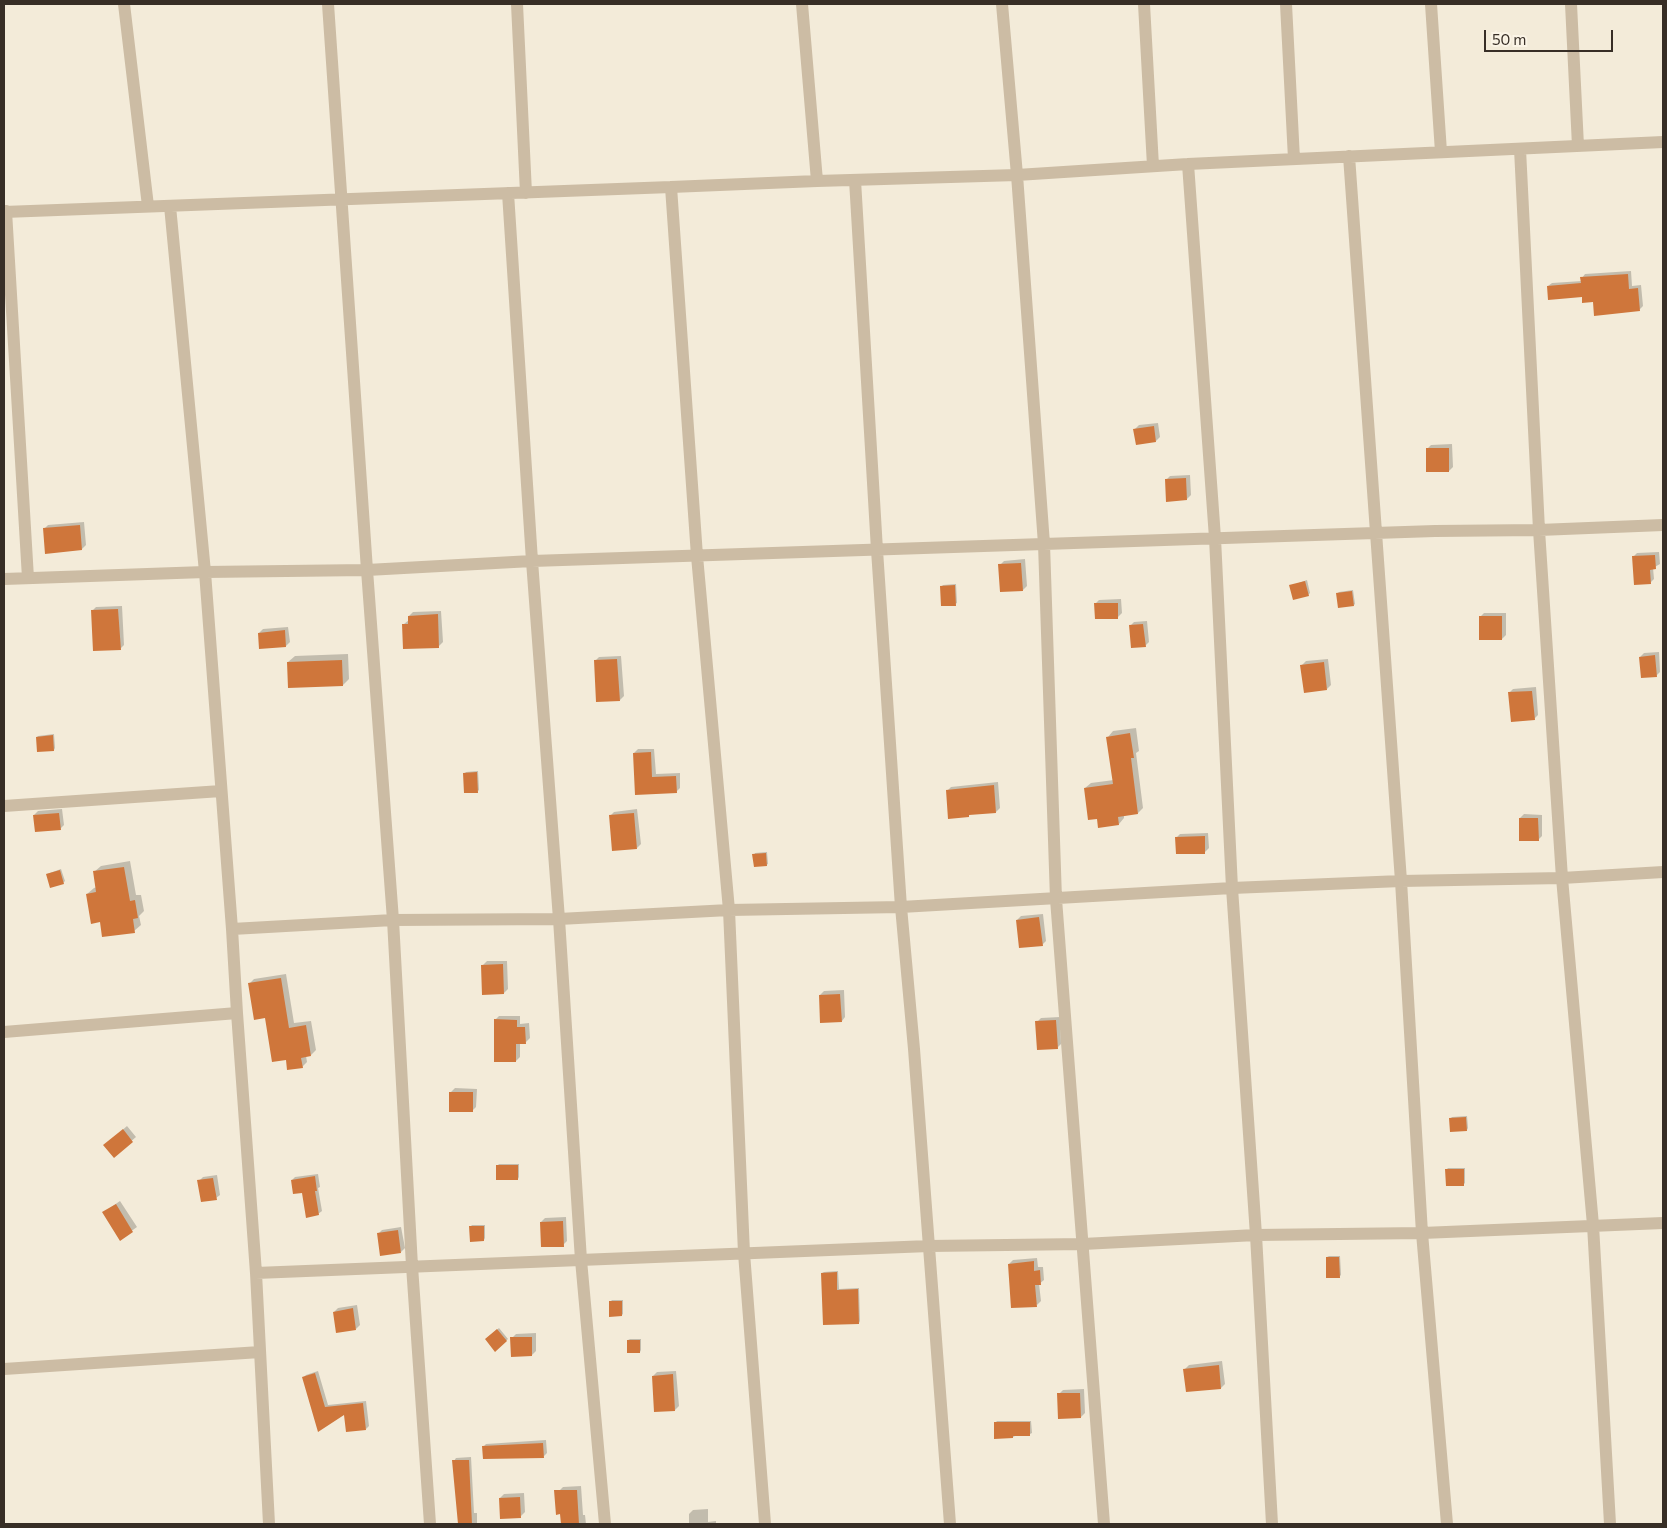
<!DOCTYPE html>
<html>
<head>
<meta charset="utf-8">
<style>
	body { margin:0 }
	#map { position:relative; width:1667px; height:1528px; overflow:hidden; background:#f3ebd9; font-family:Commissioner,sans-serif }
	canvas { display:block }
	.frame { position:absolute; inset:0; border:5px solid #372e26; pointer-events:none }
	.scale { position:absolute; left:1484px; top:30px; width:129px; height:22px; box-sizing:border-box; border:2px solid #372e26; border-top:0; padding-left:6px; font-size:15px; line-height:18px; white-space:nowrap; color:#372e26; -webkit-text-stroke:4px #fbf4e6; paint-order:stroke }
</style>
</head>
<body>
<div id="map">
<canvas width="1667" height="1528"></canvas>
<div class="frame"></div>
<div class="scale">50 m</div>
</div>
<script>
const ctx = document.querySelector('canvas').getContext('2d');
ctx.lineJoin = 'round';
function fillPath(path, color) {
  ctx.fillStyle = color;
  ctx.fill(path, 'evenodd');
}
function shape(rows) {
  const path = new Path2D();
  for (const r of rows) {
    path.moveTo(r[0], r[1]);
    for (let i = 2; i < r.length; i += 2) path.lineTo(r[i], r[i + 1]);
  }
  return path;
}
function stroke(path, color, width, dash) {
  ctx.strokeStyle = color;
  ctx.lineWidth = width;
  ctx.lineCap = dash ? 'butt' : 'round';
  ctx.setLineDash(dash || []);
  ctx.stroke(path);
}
fillPath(shape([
	[1631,271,1632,286,1641,285,1643,306,1640,309,1595,315,1594,300,1548,286,1552,283,1582,281,1582,278,1585,274],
	[1158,423,1160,437,1156,441,1135,429,1139,425],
	[1452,444,1453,467,1449,471,1427,449,1431,445],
	[1190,475,1191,495,1187,499,1166,480,1170,476],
	[84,522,86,545,82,549,44,529,48,525],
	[1659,552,1660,564,1653,568,1654,579,1650,583,1633,557,1637,553],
	[1025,559,1027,586,1023,590,1000,565,1004,561],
	[1307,580,1310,593,1308,595,1290,586],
	[956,584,957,603,955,604,942,586,943,585],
	[1353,590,1355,604,1354,605,1338,593,1339,592],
	[1121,599,1122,613,1118,617,1095,604,1099,600],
	[122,606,124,645,120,649,92,611,96,607],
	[441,611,443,642,439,646,404,624,409,620,409,616,413,612],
	[1484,613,1506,613,1506,635,1502,639,1480,617],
	[1147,621,1149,642,1145,646,1130,626,1134,622],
	[288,627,290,642,286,646,259,633,263,629],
	[1659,652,1660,672,1656,676,1640,657,1644,653],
	[348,654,349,679,343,685,288,662,295,656],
	[621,656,624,696,620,700,595,661,599,657],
	[1328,659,1331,685,1327,689,1302,665,1306,661],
	[1536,687,1538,715,1534,719,1509,693,1513,689],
	[1136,728,1139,751,1136,753,1143,808,1138,813,1124,815,1124,818,1119,824,1098,817,1085,788,1091,783,1114,780,1108,737,1113,731],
	[54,734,55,748,54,750,37,737,38,736],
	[638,749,654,749,656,774,680,773,680,788,676,792,637,794,634,753],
	[478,771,479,790,478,791,464,774,466,772],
	[998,782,1000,808,996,812,971,814,968,816,947,791,951,787],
	[62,809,64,825,60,829,34,815,38,811],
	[637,809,641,844,637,848,610,816,614,812],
	[1524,814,1542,815,1542,836,1538,840,1520,818],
	[1208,833,1209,848,1205,852,1176,838,1180,834],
	[767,852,768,864,766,865,754,855,755,853],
	[130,861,136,895,141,895,144,911,139,916,141,925,134,931,101,921,87,894,94,888,97,887,94,872,101,866],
	[61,869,65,881,63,883,47,874],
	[1043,914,1046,941,1042,945,1017,920,1021,916],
	[487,961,507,961,508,989,504,993,484,993,483,965],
	[286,974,294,1023,311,1021,316,1050,311,1055,306,1056,307,1062,302,1067,287,1058,249,984,254,979],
	[844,990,845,1017,842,1021,820,995,824,991],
	[499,1016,520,1016,520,1024,529,1023,530,1038,526,1042,520,1042,520,1057,516,1061,495,1020],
	[1060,1017,1061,1044,1057,1048,1037,1022,1041,1018],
	[455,1088,477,1089,476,1107,472,1111,451,1092],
	[1467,1116,1468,1128,1467,1130,1451,1118,1452,1117],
	[127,1126,136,1137,114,1156,109,1142],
	[499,1164,519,1164,519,1177,518,1179,497,1166],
	[1448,1168,1465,1168,1465,1183,1464,1184,1446,1170],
	[318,1174,320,1187,318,1188,322,1211,318,1214,303,1192,292,1180,295,1177],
	[217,1175,220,1195,216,1198,199,1181,203,1177],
	[120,1201,137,1227,120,1239,104,1212],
	[566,1217,567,1241,563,1245,541,1222,545,1218],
	[472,1225,485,1225,485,1238,484,1240,470,1227],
	[401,1227,405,1248,401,1252,378,1234,382,1230],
	[1329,1256,1340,1256,1341,1275,1339,1277,1327,1257],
	[1037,1258,1038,1267,1043,1267,1044,1280,1039,1284,1041,1301,1037,1305,1009,1264,1013,1260],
	[838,1271,839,1289,859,1288,860,1321,859,1323,822,1273,824,1272],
	[612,1300,623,1300,623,1314,622,1315,610,1302],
	[357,1305,360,1325,356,1329,334,1312,338,1308],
	[499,1328,508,1339,495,1350,486,1339],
	[536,1333,536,1351,532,1355,512,1338,516,1334],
	[630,1339,641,1339,641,1350,640,1352,628,1340],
	[1222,1361,1225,1384,1221,1388,1187,1391,1185,1369,1189,1365],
	[318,1371,328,1405,366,1401,369,1426,366,1429,345,1413,319,1430,304,1377,306,1375],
	[676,1371,679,1406,675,1410,653,1376,657,1372],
	[1084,1389,1085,1413,1081,1417,1059,1394,1063,1390],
	[997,1421,1031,1421,1032,1433,1030,1434,1015,1436,1013,1437,995,1423],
	[546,1440,547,1453,544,1456,483,1447,486,1444],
	[471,1457,474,1513,477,1513,477,1524,459,1524,454,1461,456,1458],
	[581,1486,583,1515,585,1515,586,1524,562,1524,559,1491,563,1487],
	[524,1493,525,1512,521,1516,500,1498,504,1494],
	[708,1509,708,1522,716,1521,716,1524,689,1524,689,1514,693,1510]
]), '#0003');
fillPath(shape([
	[1628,274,1629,289,1638,288,1640,311,1594,316,1593,302,1582,303,1582,297,1548,300,1547,286,1581,283,1580,277],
	[1154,426,1156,442,1136,445,1133,429],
	[1426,448,1449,448,1449,472,1426,472],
	[1186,478,1187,500,1166,502,1165,479],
	[80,525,82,550,45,554,43,528],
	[1655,555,1656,569,1650,570,1651,584,1634,585,1632,556],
	[1021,563,1023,591,1000,592,998,564],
	[1305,581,1309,596,1293,600,1289,585],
	[955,585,956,606,941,606,940,586],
	[1352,591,1354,606,1338,608,1336,593],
	[1094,603,1118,603,1118,619,1095,619],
	[118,609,121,650,93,651,91,610],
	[438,614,439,648,403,649,402,624,408,624,408,616],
	[1479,616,1502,616,1502,640,1479,640],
	[1143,624,1146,647,1131,648,1129,625],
	[285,630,286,647,259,649,258,633],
	[1655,655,1657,677,1641,678,1639,657],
	[617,659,620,701,596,702,594,660],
	[342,660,343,686,288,688,287,662],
	[1324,662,1327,690,1304,693,1300,665],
	[1532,691,1535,720,1511,722,1508,692],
	[1130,733,1134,758,1131,758,1138,814,1118,817,1119,825,1098,828,1097,819,1088,820,1084,788,1113,784,1106,737],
	[53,735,54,751,37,752,36,737],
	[651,752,652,777,676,776,677,793,635,795,633,753],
	[477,772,478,793,464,793,463,773],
	[994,785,996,813,969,815,969,817,948,819,946,790],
	[59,813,61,830,35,832,33,815],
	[634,813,637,849,612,851,609,815],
	[1519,818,1538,818,1539,841,1519,841],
	[1205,836,1205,854,1176,854,1175,837],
	[766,853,767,866,754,867,752,854],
	[124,867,130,901,135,900,138,918,133,919,135,933,102,937,100,922,91,924,86,894,96,892,93,871],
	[60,870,64,884,50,888,46,874],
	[1039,917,1043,946,1019,948,1016,920],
	[503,964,504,994,482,995,481,965],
	[281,978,289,1028,306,1025,311,1056,301,1058,303,1068,287,1070,286,1060,272,1062,265,1018,254,1020,248,983],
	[840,994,842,1022,820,1023,819,995],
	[494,1019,517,1020,517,1027,525,1027,526,1044,516,1044,516,1062,494,1062],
	[1056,1020,1058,1049,1037,1050,1035,1021],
	[449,1092,473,1092,473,1112,449,1112],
	[1466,1117,1467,1131,1450,1132,1449,1118],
	[123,1129,133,1142,114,1158,103,1145],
	[496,1165,518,1165,518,1180,496,1180],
	[1445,1169,1464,1169,1464,1186,1446,1186],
	[315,1176,317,1191,315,1191,319,1215,306,1218,302,1193,293,1194,291,1180],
	[213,1178,217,1200,201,1202,197,1180],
	[116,1204,133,1232,120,1241,102,1212],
	[563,1221,564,1247,541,1247,540,1222],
	[469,1226,484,1226,484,1241,470,1242],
	[398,1230,401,1253,380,1256,377,1233],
	[1326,1257,1339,1257,1340,1278,1326,1278],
	[1034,1261,1034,1271,1040,1270,1041,1285,1035,1285,1037,1307,1011,1308,1008,1264],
	[837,1272,837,1290,858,1289,859,1324,823,1325,821,1273],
	[609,1301,622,1301,622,1316,609,1317],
	[353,1308,356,1330,336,1333,333,1312],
	[497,1329,507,1341,495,1352,485,1339],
	[510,1337,532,1337,532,1356,511,1357],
	[627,1340,640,1340,640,1353,627,1353],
	[1219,1365,1221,1389,1186,1392,1183,1369],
	[315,1373,325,1407,363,1403,366,1430,346,1432,344,1415,318,1432,302,1377],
	[673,1374,675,1411,654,1412,652,1376],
	[1057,1393,1080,1393,1081,1418,1058,1419],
	[994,1422,1030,1422,1030,1436,1013,1436,1013,1438,994,1439],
	[543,1443,544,1458,483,1459,482,1446],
	[452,1460,469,1460,472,1524,458,1524],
	[554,1490,577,1490,579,1524,561,1524,560,1514,556,1515],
	[520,1497,521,1518,500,1519,499,1498]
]), '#cf763b');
stroke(shape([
	[124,4,148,206],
	[328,4,367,570,393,920,412,1266,430,1524],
	[517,4,526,193],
	[802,4,817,181],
	[1002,4,1017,175,1044,544,1056,899,1104,1524],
	[1144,4,1153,166],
	[1286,4,1294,159],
	[1431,4,1441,152],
	[1571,4,1578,146],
	[1520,149,1539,530,1562,878,1593,1225,1610,1524],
	[1349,156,1401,881,1422,1233,1447,1524],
	[1188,164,1215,538,1232,888,1256,1235,1272,1524],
	[855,180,877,550,901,907,914,1049,950,1524],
	[671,187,697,556,729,910,744,1253,765,1524],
	[508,193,532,561,559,919,581,1260,605,1524],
	[170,206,205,572,232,929,237,1013,256,1273,269,1524],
	[6,211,28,578],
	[4,212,671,187,817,181,1017,175,1188,164,1663,142],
	[4,579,205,572,367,570,532,561,1435,531,1539,530,1663,525],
	[4,806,221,791],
	[232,929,393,920,559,919,729,910,901,907,1232,888,1401,881,1562,878,1663,872],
	[4,1032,237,1013],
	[256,1273,929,1246,1083,1244,1256,1235,1422,1233,1663,1223],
	[4,1369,260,1352]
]), '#ccbca4', 12);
</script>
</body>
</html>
